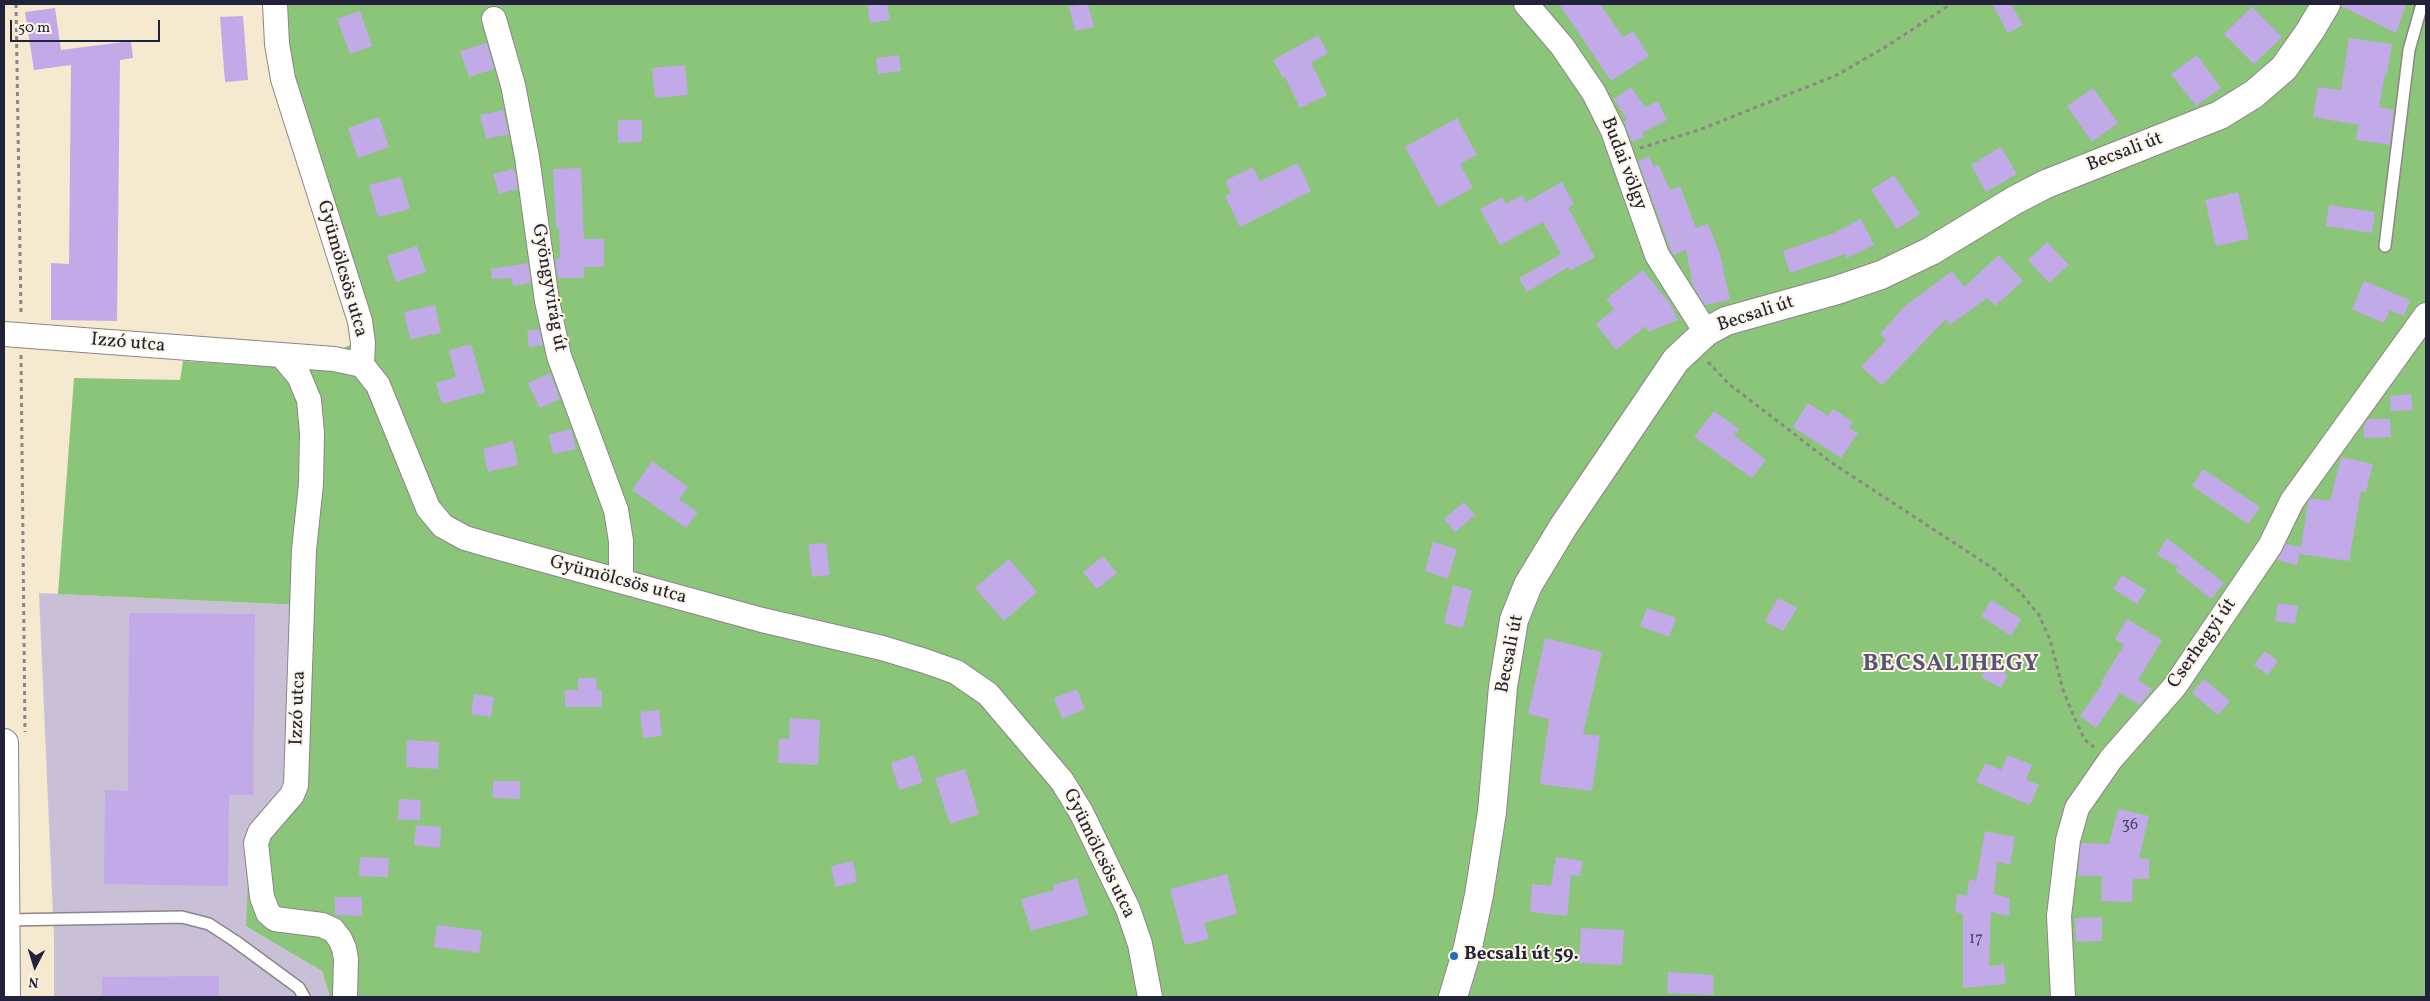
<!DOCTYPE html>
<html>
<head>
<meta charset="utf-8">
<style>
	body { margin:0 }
	#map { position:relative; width:2430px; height:1001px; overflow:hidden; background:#f5e9cf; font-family:Vollkorn,serif }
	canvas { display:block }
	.frame { position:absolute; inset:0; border:5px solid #22223b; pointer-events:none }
	.north { position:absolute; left:10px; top:941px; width:50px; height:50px; -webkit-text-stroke:4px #fcf5e5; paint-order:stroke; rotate:185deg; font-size:14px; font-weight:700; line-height:20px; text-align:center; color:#22223b }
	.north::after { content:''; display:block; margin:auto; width:18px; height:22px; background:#22223b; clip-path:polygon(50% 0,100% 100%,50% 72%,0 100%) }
	.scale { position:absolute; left:10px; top:20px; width:150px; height:22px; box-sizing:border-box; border:2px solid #22223b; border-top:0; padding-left:6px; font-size:15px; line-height:18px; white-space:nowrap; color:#22223b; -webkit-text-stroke:4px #fcf5e5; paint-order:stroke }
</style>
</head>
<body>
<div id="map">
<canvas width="2430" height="1001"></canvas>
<div class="frame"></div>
<div class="north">N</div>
<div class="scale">50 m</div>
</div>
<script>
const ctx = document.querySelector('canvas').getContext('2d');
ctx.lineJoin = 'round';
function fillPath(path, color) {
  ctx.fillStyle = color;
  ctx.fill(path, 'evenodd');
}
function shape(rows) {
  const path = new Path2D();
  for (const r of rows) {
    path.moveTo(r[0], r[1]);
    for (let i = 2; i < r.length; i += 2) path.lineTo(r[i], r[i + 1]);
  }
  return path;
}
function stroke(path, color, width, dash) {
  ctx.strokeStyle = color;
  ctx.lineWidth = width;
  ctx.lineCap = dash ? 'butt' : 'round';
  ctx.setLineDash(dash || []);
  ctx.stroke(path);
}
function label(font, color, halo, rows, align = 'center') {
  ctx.font = font + ' Vollkorn,serif';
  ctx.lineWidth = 4;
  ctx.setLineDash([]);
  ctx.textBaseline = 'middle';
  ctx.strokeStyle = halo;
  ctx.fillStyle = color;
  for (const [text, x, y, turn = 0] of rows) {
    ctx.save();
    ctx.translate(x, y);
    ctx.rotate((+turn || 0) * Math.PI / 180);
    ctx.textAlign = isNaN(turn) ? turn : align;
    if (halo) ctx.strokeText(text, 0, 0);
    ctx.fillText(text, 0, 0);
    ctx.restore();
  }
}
fillPath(shape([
	[39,593,301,605,287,791,246,925,322,971,330,997,54,997,54,938]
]), '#c9bfd7');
fillPath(shape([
	[275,4,2426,4,2426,997,330,997,322,971,246,926,250,835,287,791,301,605,58,594,74,378,180,380,183,361,299,368,357,342]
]), '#8ac57a');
fillPath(shape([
	[867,4,887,4,890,20,870,23],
	[1081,4,1088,4,1094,27,1075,31,1069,7],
	[1559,4,1600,4,1623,37,1633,31,1649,56,1611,81],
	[1992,4,2011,4,2023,25,2008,33],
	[2342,4,2406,4,2396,33,2341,6],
	[2252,7,2282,37,2254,64,2224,34],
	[55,8,61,50,131,41,133,58,120,60,117,321,51,320,51,263,69,264,71,65,34,70,25,12],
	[360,11,372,46,350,54,337,19],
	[243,16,248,80,225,82,220,17],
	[1318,35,1328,53,1311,63,1327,95,1300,108,1285,77,1283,78,1273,60],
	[2349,38,2392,44,2387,74,2385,74,2379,107,2394,110,2390,145,2356,140,2359,125,2313,117,2318,87,2341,90],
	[487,43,494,69,469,77,460,51],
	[899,55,901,71,878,74,876,58],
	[2197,55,2221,88,2196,106,2171,74],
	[685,65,688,95,655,98,652,68],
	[1631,87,1645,107,1658,101,1667,120,1642,133,1644,137,1632,142,1624,122,1627,120,1614,99],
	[2093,88,2118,123,2092,142,2067,106],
	[503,110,509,134,486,139,480,115],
	[379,117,389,147,358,158,348,128],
	[1457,118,1477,155,1460,164,1473,188,1438,207,1405,147],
	[618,120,642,120,642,142,618,143],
	[2001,147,2017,174,1986,192,1971,165],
	[1649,156,1654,167,1658,164,1670,190,1680,186,1696,228,1708,224,1720,254,1730,300,1705,305,1693,286,1686,250,1674,255,1671,251,1638,161],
	[1298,163,1311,191,1240,227,1225,196,1231,193,1225,181,1253,167,1260,181],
	[581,168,584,239,604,239,604,267,584,267,584,278,558,278,555,259,560,258,559,227,556,227,553,169],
	[514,169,518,189,499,194,493,174],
	[1894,175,1920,214,1897,229,1871,190],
	[401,177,410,209,378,217,369,185],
	[1562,182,1574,204,1568,208,1595,257,1570,271,1568,267,1527,292,1519,278,1561,254,1543,222,1500,245,1480,209,1502,197,1506,204,1522,195,1526,202],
	[2238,192,2249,239,2216,246,2205,200],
	[2329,205,2375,212,2372,233,2326,226],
	[1861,219,1874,245,1847,258,1845,254,1790,273,1783,251,1834,233],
	[2047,242,2069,265,2049,283,2028,260],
	[417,246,426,272,396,282,387,256],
	[1999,255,2023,281,1995,306,1987,298,1950,325,1946,319,1882,385,1861,367,1886,340,1880,334,1905,306,1952,271,1964,287],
	[528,263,531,283,513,286,512,278,492,279,491,269],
	[1643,270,1671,305,1678,320,1648,332,1646,326,1616,350,1596,324,1614,309,1606,299],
	[2364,281,2410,300,2404,316,2390,310,2384,323,2352,309],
	[435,305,441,333,410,339,404,312],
	[539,329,543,345,529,347,527,331],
	[471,344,485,392,442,404,436,383,456,377,449,350],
	[550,373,560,399,540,408,528,383],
	[2411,394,2413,410,2391,411,2390,396],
	[1808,403,1828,416,1833,409,1853,422,1849,428,1858,433,1841,458,1793,427],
	[1714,411,1739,429,1734,435,1766,460,1752,478,1694,437],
	[2368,419,2390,419,2391,437,2364,438,2364,425],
	[571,429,576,449,553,454,549,434],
	[513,441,518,465,488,472,483,449],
	[2341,457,2373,464,2366,492,2361,491,2349,561,2300,554,2308,502,2311,498,2330,501],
	[652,461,688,487,679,499,698,512,686,528,632,490],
	[2203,469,2260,507,2248,524,2192,486],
	[1464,502,1475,515,1455,532,1444,519],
	[2167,538,2224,583,2211,599,2175,570,2178,567,2157,555],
	[1433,542,1457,549,1448,579,1425,571],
	[826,543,830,575,812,577,808,544],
	[2286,544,2301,547,2297,565,2277,560],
	[1103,556,1117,573,1097,589,1083,572],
	[1009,559,1037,592,1004,621,975,588],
	[2122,575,2146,590,2137,604,2113,589],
	[1453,585,1472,590,1463,628,1444,623],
	[1778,598,1797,608,1783,631,1765,621],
	[1991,600,2021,619,2011,636,1981,616],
	[2278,603,2298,606,2295,624,2275,621],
	[1647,608,1676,618,1669,637,1640,626],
	[129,613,255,614,253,795,229,795,228,886,104,884,105,790,128,791],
	[2127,619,2162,640,2138,680,2152,689,2140,705,2120,693,2096,728,2080,716,2103,683,2101,682,2124,645,2115,639],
	[1545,638,1602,652,1583,734,1600,736,1592,791,1540,784,1549,719,1528,714],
	[2265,651,2278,661,2268,675,2254,665],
	[1989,664,2008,675,2001,688,1981,677],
	[578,678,596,678,597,690,602,690,602,707,565,707,565,690,578,690],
	[2204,679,2230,701,2218,715,2192,693],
	[1077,689,1085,709,1062,719,1054,698],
	[474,694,494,697,491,717,471,714],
	[659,710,662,736,643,738,640,712],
	[790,718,820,720,818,765,778,763,779,739,789,739],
	[407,740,439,742,438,769,406,767],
	[914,755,923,782,899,790,891,763],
	[2008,755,2032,765,2026,780,2039,785,2030,805,1976,782,1985,763,2001,770],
	[965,769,979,814,950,824,935,778],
	[493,781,520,781,520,799,493,798],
	[399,799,421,800,420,820,398,820],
	[2118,809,2149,816,2139,859,2149,859,2149,879,2133,879,2132,902,2101,901,2102,876,2078,876,2081,843,2109,844],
	[416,825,441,827,440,848,414,845],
	[1985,831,2015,837,2010,865,1997,862,1994,894,2010,898,2009,916,1991,912,1989,966,2004,964,2006,984,1963,988,1963,914,1955,912,1957,894,1967,896,1969,879,1976,881],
	[360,857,389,858,388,877,359,876],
	[1556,857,1583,861,1580,876,1571,875,1567,916,1530,912,1532,884,1551,886],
	[853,861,857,882,835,887,831,866],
	[1227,874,1237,914,1204,923,1209,939,1185,945,1170,889],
	[1077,878,1088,915,1031,931,1021,899,1054,890,1053,885],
	[335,897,362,897,362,916,335,915],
	[2102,917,2102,941,2076,942,2075,918],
	[437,925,482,931,479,953,434,947],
	[1581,928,1624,930,1622,965,1579,963],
	[1668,972,1714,975,1713,995,1667,993],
	[219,976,219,997,102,997,102,977]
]), '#c1aae7');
const lane = shape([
	[2385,246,2409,50,2422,4],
	[5,920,182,917,209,924,235,941,299,988,304,997]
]);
const street = shape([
	[275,4,277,44,283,79,360,321,363,343,362,365,378,385,428,508,443,526,465,538,489,545,762,620,882,648,925,661,956,672,988,694,1062,781,1081,812,1128,909,1140,944,1150,997],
	[1526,4,1562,46,1594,93,1613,131,1657,255,1706,332],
	[494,19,513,85,527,157,547,301,559,356,616,510,621,541,621,581],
	[4,334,334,359,362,365],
	[283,357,299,376,309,400,312,433,311,484,304,550,296,785,292,795,260,832,256,843,262,897,268,913,275,919,322,925,333,930,340,939,344,948,346,959,345,997],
	[2063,997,2059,916,2068,840,2077,808,2111,759,2175,686,2270,546,2292,501,2426,315]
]);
const secondary = shape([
	[4,743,6,997],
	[1453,997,1468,947,1479,895,1492,812,1503,687,1514,620,1528,585,1563,527,1676,360,1706,332,1726,321,1837,290,1881,275,1931,251,2015,200,2046,184,2220,115,2254,94,2284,68,2310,31,2326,4]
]);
stroke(lane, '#8c8685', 14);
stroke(street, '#8c8685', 26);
stroke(secondary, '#8c8685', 30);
stroke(shape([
	[16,4,21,314],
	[1640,148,1699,130,1837,75,1887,46,1951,4],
	[21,355,25,732],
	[1708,362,1729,384,1832,463,1994,569,2019,591,2039,615,2050,640,2063,690,2074,717,2085,740,2094,747]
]), '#8c8685', 3, [4, 4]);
stroke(lane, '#fff', 11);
stroke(street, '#fff', 24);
stroke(secondary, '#fff', 28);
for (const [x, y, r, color] of [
	[1454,956,5,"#1f6fb2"]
]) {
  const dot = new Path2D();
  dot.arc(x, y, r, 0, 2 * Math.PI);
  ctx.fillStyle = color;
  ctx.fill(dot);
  stroke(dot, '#fcf5e5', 2);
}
label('16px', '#4a4466', null, [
	["36",2130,826],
	["17",1976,940]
]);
label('19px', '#22223b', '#fcf5e5', [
	["Becsali út",2125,153,-21],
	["Budai völgy",1623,164,69],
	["Gyümölcsös utca",341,269,74],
	["Gyöngyvirág út",548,288,80],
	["Becsali út",1756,315,-18],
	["Izzó utca",128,344,5],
	["Gyümölcsös utca",618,581,15],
	["Cserhegyi út",2203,644,-55],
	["Becsali út",1511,654,-79],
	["Izzó utca",299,708,-88],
	["Gyümölcsös utca",1098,854,64]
]);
label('bold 19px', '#22223b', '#fcf5e5', [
	["Becsali út 59.",1464,956]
], 'left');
ctx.letterSpacing = '1px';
label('bold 24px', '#5a5277', '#fcf5e5', [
	["BECSALIHEGY",1951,666]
]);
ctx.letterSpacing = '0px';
</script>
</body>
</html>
